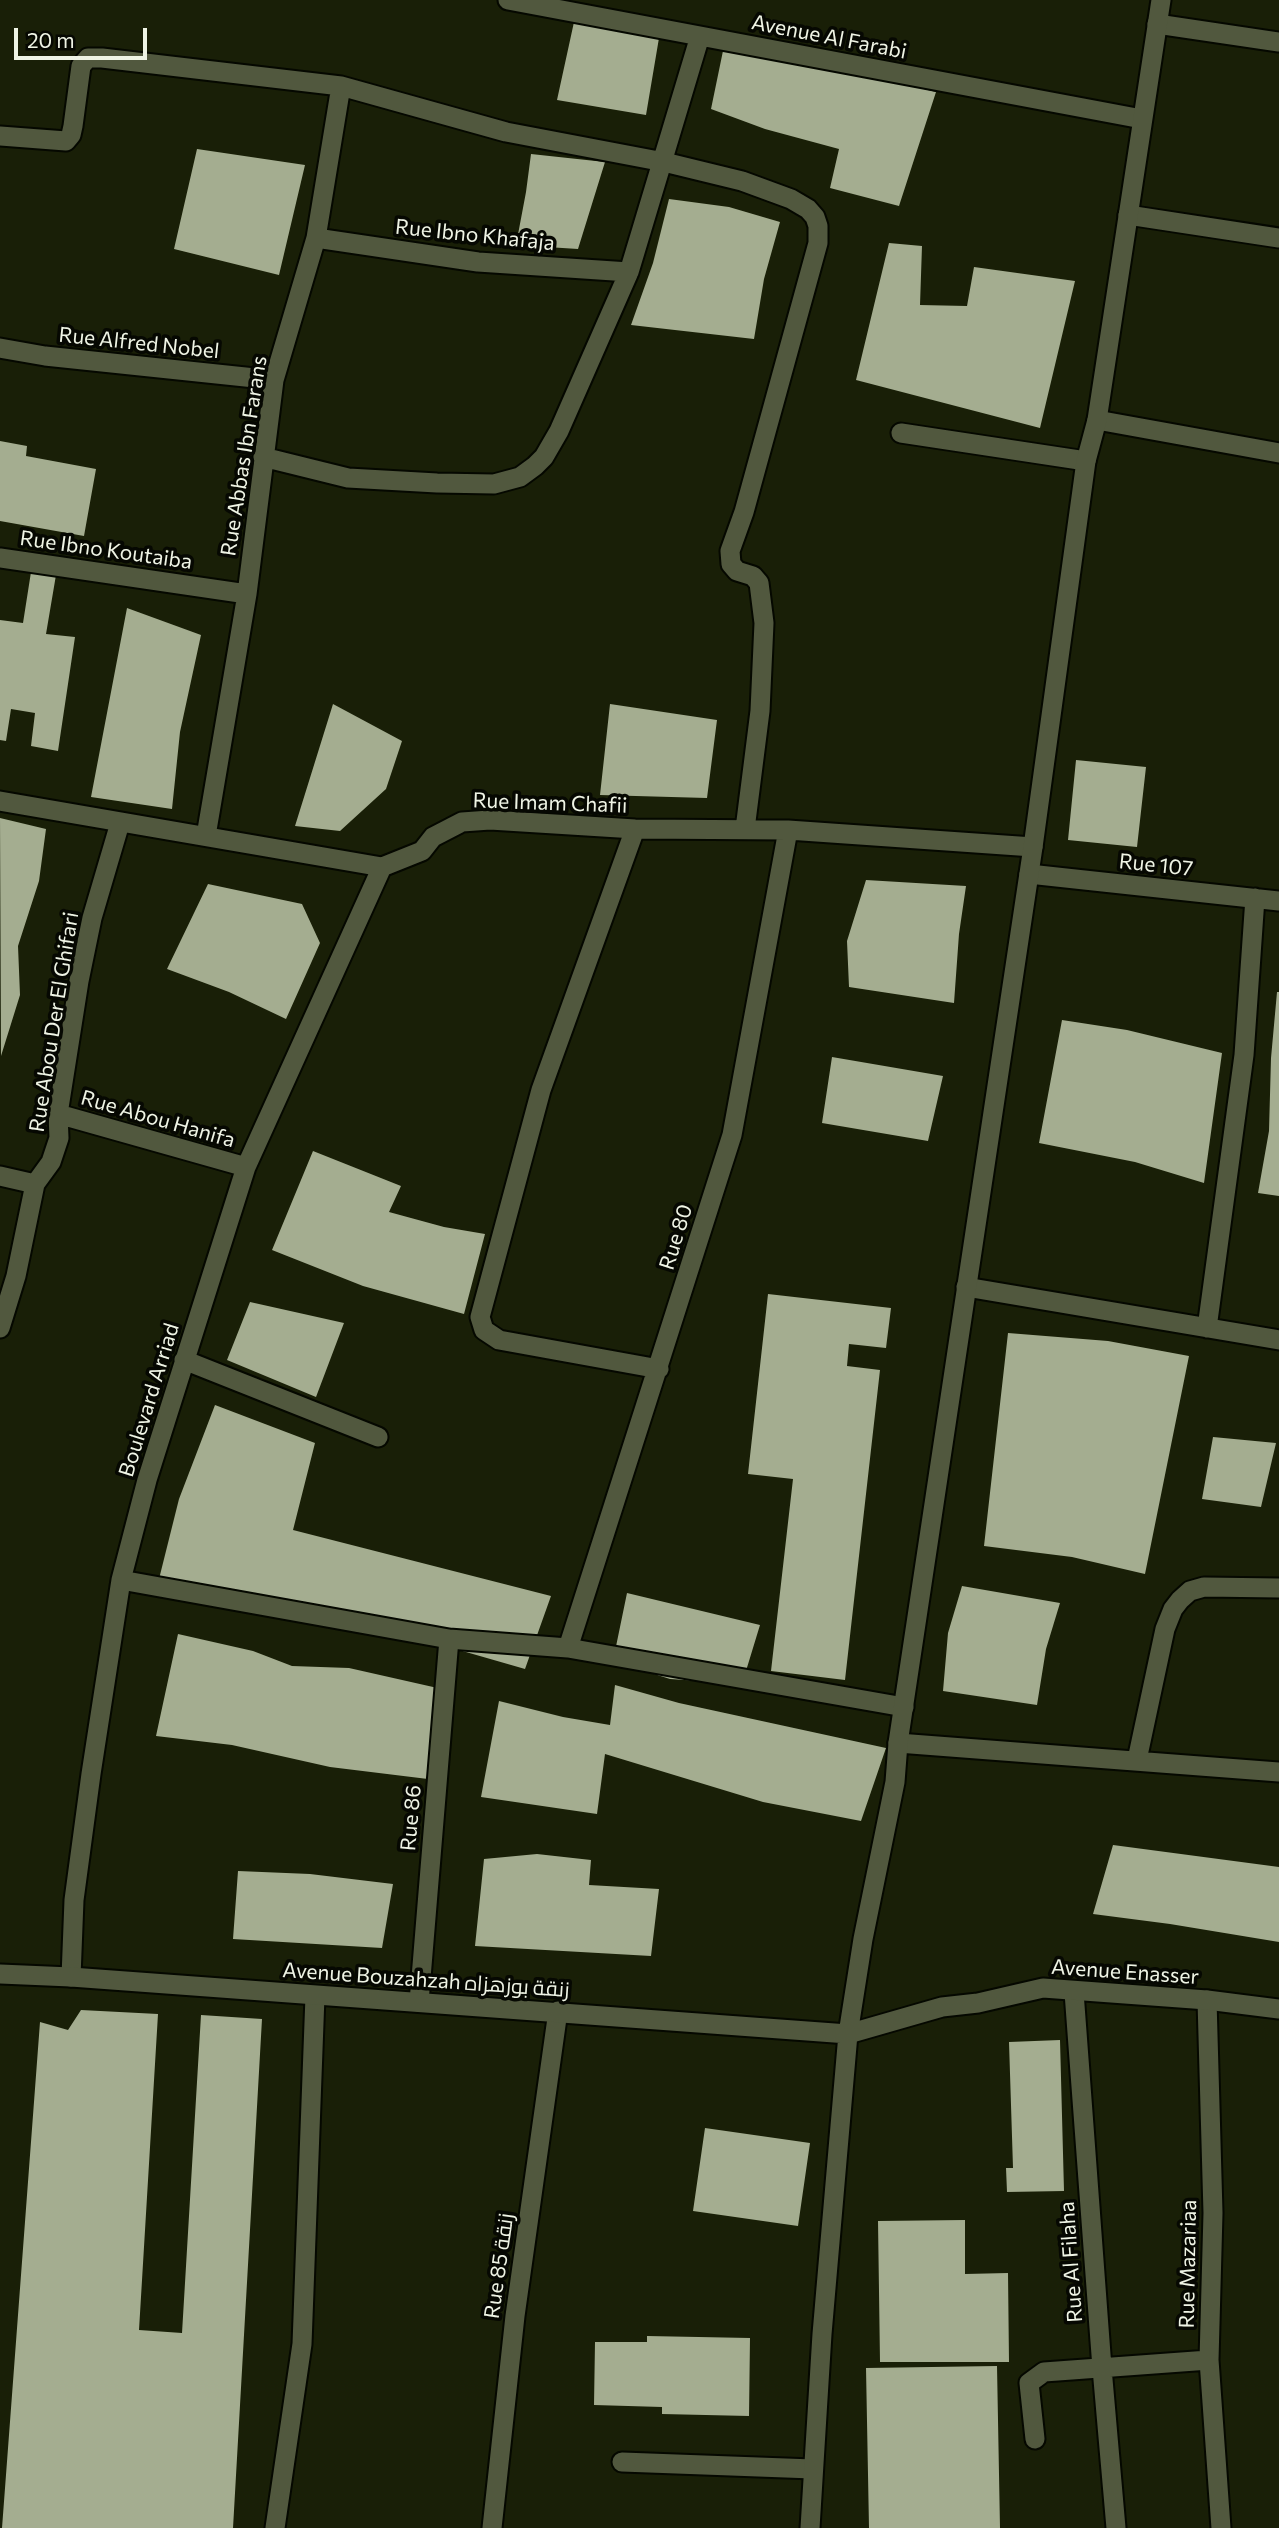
<!DOCTYPE html>
<html>
<head>
<meta charset="utf-8">
<style>
	body { margin:0 }
	#map { position:relative; width:1279px; height:2528px; overflow:hidden; background:#191f07; font-family:Commissioner,sans-serif }
	canvas { display:block }
	.scale { position:absolute; left:14px; top:28px; width:133px; height:32px; box-sizing:border-box; border:4px solid #eff4e5; border-top:0; padding-left:9px; font-size:21px; line-height:24px; white-space:nowrap; color:#eff4e5; -webkit-text-stroke:5px #060802; paint-order:stroke }
</style>
</head>
<body>
<div id="map">
<canvas width="1279" height="2528"></canvas>
<div class="scale">20 m</div>
</div>
<script>
const ctx = document.querySelector('canvas').getContext('2d');
ctx.lineJoin = 'round';
function fillPath(path, color) {
  ctx.fillStyle = color;
  ctx.fill(path, 'evenodd');
}
function shape(rows) {
  const path = new Path2D();
  for (const r of rows) {
    path.moveTo(r[0], r[1]);
    for (let i = 2; i < r.length; i += 2) path.lineTo(r[i], r[i + 1]);
  }
  return path;
}
function stroke(path, color, width, dash) {
  ctx.strokeStyle = color;
  ctx.lineWidth = width;
  ctx.lineCap = dash ? 'butt' : 'round';
  ctx.setLineDash(dash || []);
  ctx.stroke(path);
}
function label(font, color, halo, rows, align = 'center') {
  ctx.font = font + ' Commissioner,Cairo,sans-serif';
  ctx.lineWidth = 7;
  ctx.setLineDash([]);
  ctx.textBaseline = 'middle';
  ctx.strokeStyle = halo;
  ctx.fillStyle = color;
  for (const [text, x, y, turn = 0] of rows) {
    ctx.save();
    ctx.translate(x, y);
    ctx.rotate((+turn || 0) * Math.PI / 180);
    ctx.textAlign = isNaN(turn) ? turn : align;
    if (halo) ctx.strokeText(text, 0, 0);
    ctx.fillText(text, 0, 0);
    ctx.restore();
  }
}
fillPath(shape([
	[574,22,659,38,646,115,557,100],
	[724,46,856,72,936,92,899,206,830,188,839,149,765,129,711,109],
	[197,149,305,165,279,275,174,249],
	[531,154,605,162,578,249,516,245,526,192],
	[669,199,729,207,780,222,764,279,754,339,631,325,653,263],
	[889,243,922,246,920,305,967,306,974,267,1075,281,1040,428,856,380],
	[0,441,27,446,26,456,96,469,84,536,0,521],
	[31,572,56,575,46,634,75,637,58,751,31,746,35,713,11,709,6,741,0,740,0,620,23,623],
	[127,608,201,635,180,732,172,809,91,797],
	[333,704,402,741,386,789,340,831,295,826],
	[610,704,717,720,707,798,600,795],
	[1076,760,1146,767,1137,847,1068,840],
	[0,818,46,829,39,881,18,946,20,995,1,1056],
	[866,880,966,886,959,934,954,1003,849,987,847,941],
	[208,884,302,904,320,943,286,1019,229,992,167,969],
	[1277,992,1279,992,1279,1196,1258,1193,1269,1131,1271,1058],
	[1062,1020,1127,1030,1222,1053,1204,1183,1135,1162,1039,1143],
	[832,1057,943,1076,928,1141,822,1123],
	[313,1151,401,1186,389,1212,444,1227,485,1234,464,1314,363,1286,272,1250],
	[768,1294,891,1308,886,1348,849,1344,847,1366,880,1370,845,1680,771,1671,793,1479,748,1474],
	[250,1302,344,1323,316,1397,227,1360],
	[1008,1333,1108,1341,1189,1356,1145,1574,1072,1557,984,1546],
	[215,1405,315,1443,293,1530,551,1596,525,1669,459,1650,387,1636,158,1583,179,1499],
	[1213,1437,1276,1443,1261,1507,1202,1499],
	[962,1586,1060,1603,1046,1649,1037,1705,943,1691,948,1633],
	[627,1593,760,1625,742,1684,670,1679,613,1661],
	[178,1634,253,1651,292,1666,349,1668,442,1689,436,1780,330,1767,232,1745,156,1736],
	[615,1685,679,1703,886,1748,861,1821,763,1802,605,1754,597,1814,481,1797,499,1701,563,1717,610,1725],
	[1113,1845,1279,1867,1279,1942,1170,1924,1093,1914],
	[537,1854,591,1860,589,1885,659,1889,651,1956,475,1946,484,1859],
	[238,1871,310,1874,393,1884,382,1948,233,1939],
	[81,2010,158,2014,139,2330,182,2333,201,2015,262,2019,233,2528,2,2528,40,2022,68,2030],
	[1060,2040,1064,2191,1007,2192,1006,2168,1013,2168,1009,2042],
	[705,2128,810,2143,798,2226,693,2211],
	[965,2220,965,2274,1008,2273,1009,2362,880,2362,878,2221],
	[647,2336,750,2338,749,2416,662,2414,662,2407,594,2405,595,2342,647,2342],
	[997,2366,1000,2528,869,2528,866,2368]
]), '#a4ad90');
const minor = shape([
	[508,0,1142,119],
	[1157,24,1279,42],
	[0,136,66,141,71,135,73,126,81,66,88,58,102,58,341,86,506,132,664,162,742,181,791,199,808,209,815,217,818,226,818,243,744,512,730,551,731,564,737,571,753,576,759,583,764,623,760,711,745,829],
	[1128,215,1279,238],
	[316,238,478,262,629,272],
	[0,348,45,356,274,380],
	[1097,420,1279,453],
	[901,433,1086,461],
	[263,457,348,478,437,483,494,484,520,477,535,466,544,457,559,431,629,272,700,36],
	[0,558,247,594],
	[0,801,382,867,422,851,433,837,462,822,490,820,635,829,788,830,1033,847],
	[635,829,541,1090,480,1317,484,1330,499,1340,659,1369],
	[206,836,247,594,274,380,316,238,341,86],
	[1029,874,1279,901],
	[58,1114,246,1167],
	[0,1176,35,1184],
	[966,1287,1279,1340],
	[0,1328,16,1276,35,1184,51,1162,59,1138,58,1114,79,981,92,918,120,823],
	[1207,1328,1244,1055,1255,898],
	[184,1360,378,1437],
	[121,1580,449,1639,568,1648,904,1707],
	[568,1648,732,1135,788,830],
	[898,1743,1279,1772],
	[1137,1760,1165,1629,1173,1609,1180,1600,1190,1591,1204,1587,1279,1588],
	[71,1977,74,1900,91,1774,121,1580,147,1480,246,1167,382,867],
	[1074,1992,1102,2368,1116,2528],
	[1207,2000,1213,2213,1209,2360,1221,2528],
	[419,2002,449,1639],
	[1035,2439,1029,2383,1044,2372,1209,2360],
	[622,2462,813,2469],
	[275,2528,302,2344,315,1996],
	[492,2528,515,2316,558,2011]
]);
const tertiary = shape([
	[0,1974,71,1977,848,2034,942,2007,978,2003,1043,1988,1207,2000,1279,2009],
	[810,2528,822,2334,848,2034,863,1939,895,1782,898,1743,1033,847,1086,461,1097,420,1161,0]
]);
stroke(minor, '#050800', 23);
stroke(tertiary, '#050800', 23);
stroke(minor, '#51583e', 19);
stroke(tertiary, '#51583e', 19);
label('21px', '#eff4e5', '#060802', [
	["Avenue Al Farabi",829,37,11],
	["Rue Ibno Khafaja",475,235,6],
	["Rue Alfred Nobel",139,343,6],
	["Rue Abbas Ibn Farans",244,456,-81],
	["Rue Ibno Koutaiba",106,550,8],
	["Rue Imam Chafii",550,803,2],
	["Rue 107",1156,865,6],
	["Rue Abou Der El Ghifari",54,1022,-81],
	["Rue Abou Hanifa",158,1119,16],
	["Rue 80",676,1237,-73],
	["Boulevard Arriad",149,1400,-73],
	["Rue 86",411,1818,-85],
	["Avenue Enasser",1125,1972,4],
	["Avenue Bouzahzah زنقة بوزهزاه",426,1980,4],
	["Rue Al Filaha",1071,2262,-94],
	["Rue Mazariaa",1188,2264,-89],
	["Rue 85 زنقة",499,2266,-82]
]);
</script>
</body>
</html>
